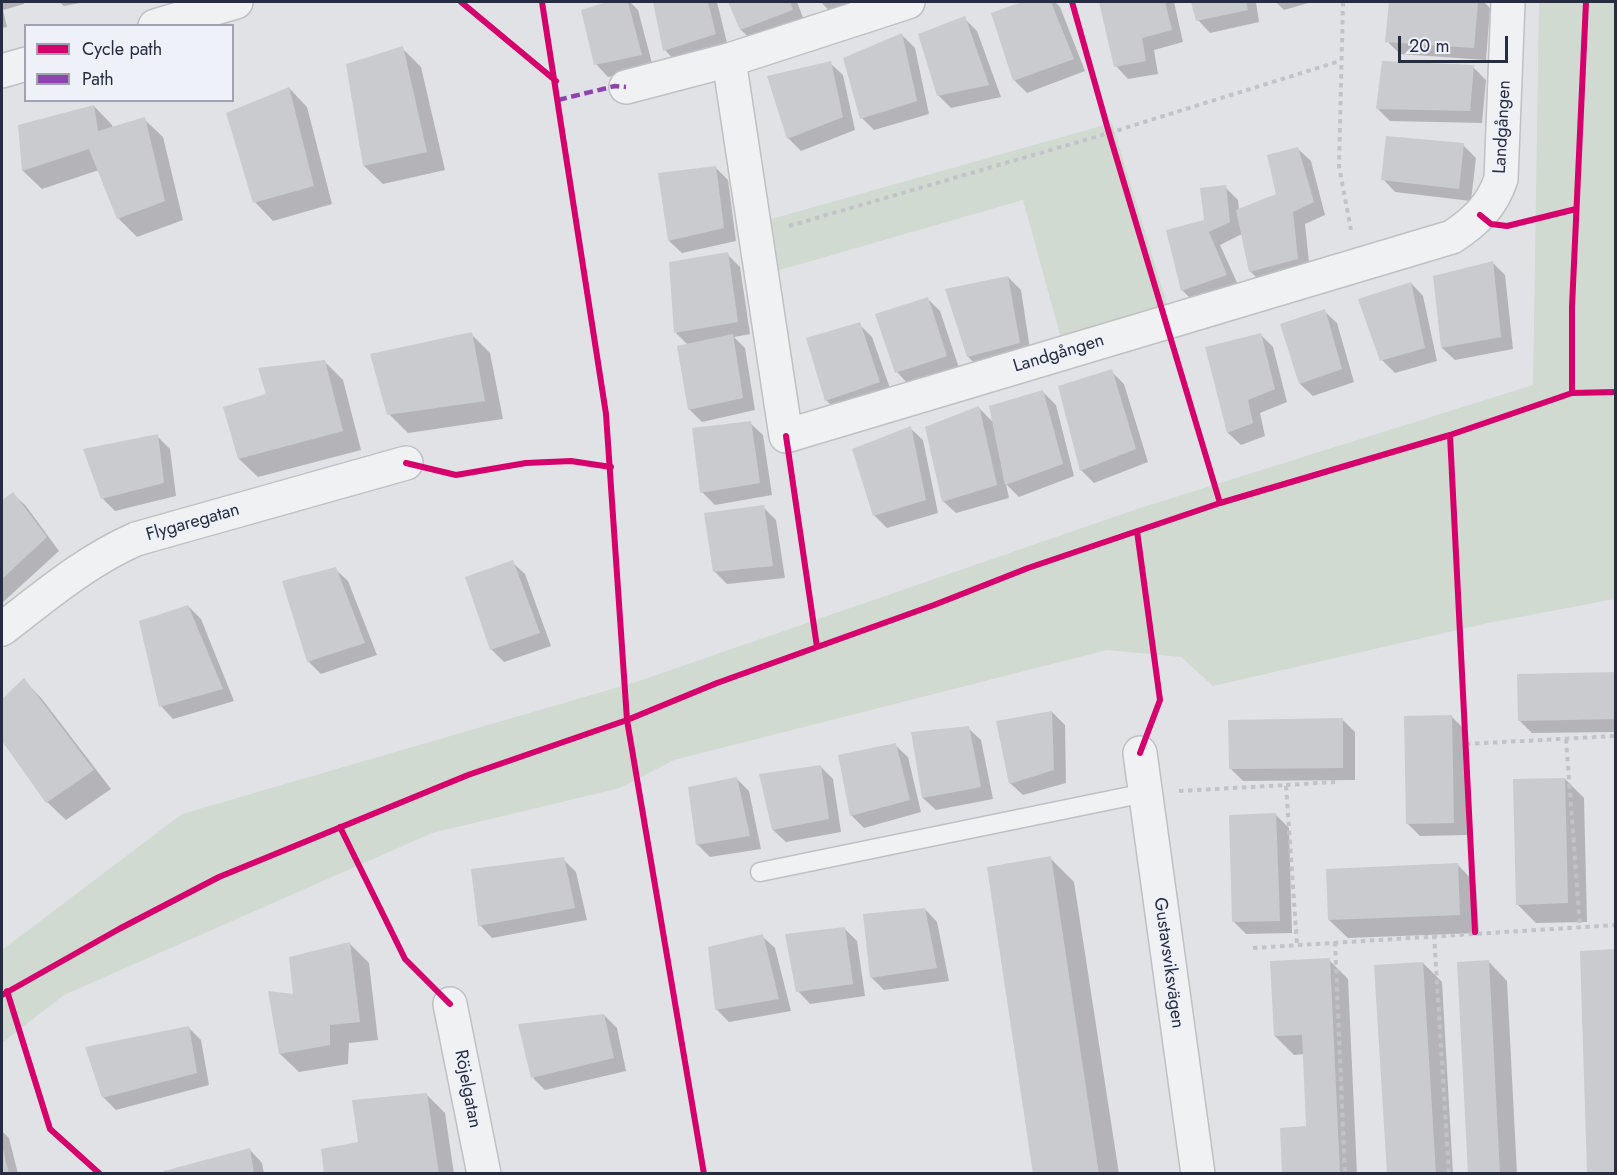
<!DOCTYPE html>
<meta charset="utf-8">
<style>
body{margin:0}
#map{position:relative;width:1617px;height:1175px;overflow:hidden;background:#e1e2e6;font-family:Jost,sans-serif}
canvas{display:block}
.frame{position:absolute;inset:0;border:3px solid #262d42;pointer-events:none}
.legend{position:absolute;left:24px;top:24px;width:210px;height:78px;box-sizing:border-box;background:#eef1f7;border:2px solid #9ea3af;margin:0;padding:8px 10px;list-style:none;font-size:18px;color:#262d42}
.legend li{display:flex;align-items:center;gap:12px;height:30px}
.legend b{width:30px;border:2px solid #9ea3af}
.scale{position:absolute;left:1398px;top:36px;width:110px;height:27px;box-sizing:border-box;border:3px solid #262d42;border-top:0;padding-left:8px;font-size:18px;line-height:21px;white-space:nowrap;color:#262d42;-webkit-text-stroke:4px #eef1f7;paint-order:stroke}
</style>
<div id="map">
<canvas width="1617" height="1175"></canvas>
<div class="frame"></div>
<ul class="legend">
<li><b style="height:8px;background:#d6006c"></b>Cycle path</li>
<li><b style="height:8px;background:#8e44ad"></b>Path</li>
</ul>
<div class="scale">20 m</div>
</div>
<script>
const ctx = document.querySelector('canvas').getContext('2d');
ctx.lineJoin = 'round';
function paint(path, color) { ctx.fillStyle = color; ctx.fill(path, 'evenodd'); }
function trace(path, color, width, dash) { ctx.strokeStyle = color; ctx.lineWidth = width; ctx.lineCap = dash ? 'butt' : 'round'; ctx.setLineDash(dash || []); ctx.stroke(path); }
function drawText(font, color, halo, rows, align = 'center') {
  ctx.font = font + ' Jost,sans-serif'; ctx.lineWidth = 6; ctx.setLineDash([]); ctx.textBaseline = 'middle'; ctx.strokeStyle = halo; ctx.fillStyle = color; for (const [text, x, y, turn = 0] of rows) {
    ctx.save(); ctx.translate(x, y); ctx.rotate((+turn || 0) * Math.PI / 180); ctx.textAlign = isNaN(turn) ? turn : align; if (halo) ctx.strokeText(text, 0, 0); ctx.fillText(text, 0, 0); ctx.restore();
  }
}
const green = new Path2D(`
 M1539,2H1615V599L1488,623L1213,686L1181,657L1107,650L674,760L620,788L432,833L64,995L2,1043V950L182,814L636,682L1137,509L1533,385Z
 M1112,123L1172,321L1065,353L1023,200L766,274L757,223Z`);
const shadow = new Path2D(`
 M2,2H24V4L3,10L7,27L2,28Z
 M59,2H86L64,6Z
 M612,2H630L638,10L653,67L608,77L596,64L583,11Z
 M655,2H717L728,47L677,63L665,50Z
 M730,2H797L805,23L754,42L741,30Z
 M821,2H870L834,16Z
 M1026,2H1055L1060,7L1085,71L1027,93L1015,81L993,14Z
 M1100,2H1174L1183,42L1154,50L1158,74L1128,79L1116,66Z
 M1193,2H1256L1259,22L1210,33L1198,20Z
 M1276,2H1312L1284,10Z
 M1390,2H1484L1490,8L1486,60L1400,54L1387,41Z
 M964,18L977,31L1001,97L951,108L938,95Z
 M902,35L915,48L929,114L874,130L862,118Z
 M402,48L421,67L445,170L383,184L364,166Z
 M830,63L843,75L855,130L801,151L788,138Z
 M1473,67L1486,80L1482,123L1390,121L1377,108Z
 M289,88L307,107L332,204L273,221L255,202Z
 M94,106L112,125L113,128L144,119L163,137L183,220L137,237L118,218L99,170L42,189L23,171L20,126Z
 M1463,145L1476,158L1471,201L1395,192L1383,179Z
 M1298,149L1311,161L1325,215L1305,224L1310,272L1263,284L1250,271L1242,234L1220,245L1239,287L1195,303L1182,290L1206,221L1225,187L1238,200L1239,210L1278,195Z
 M715,167L728,180L736,241L682,253L669,241Z
 M727,254L740,267L750,334L734,337L745,348L755,410L702,422L689,409L688,345L676,333Z
 M1492,262L1505,275L1513,349L1455,360L1442,348Z
 M1008,277L1021,290L1031,356L981,369L968,357Z
 M1411,283L1423,296L1437,361L1395,373L1382,360Z
 M928,299L940,311L959,368L909,385L897,372Z
 M1324,311L1337,323L1354,382L1313,396L1300,384Z
 M859,324L872,337L892,394L839,413L827,401L808,339Z
 M471,334L490,353L503,419L408,433L389,414Z
 M1260,334L1273,347L1287,402L1260,413L1265,436L1241,445L1228,433L1207,348Z
 M324,361L343,380L361,450L258,477L239,459L268,395Z
 M1111,371L1124,384L1148,462L1094,483L1081,470Z
 M1043,392L1056,405L1074,476L1019,497L1006,484L1009,498L956,513L943,501L979,408L994,423Z
 M750,423L763,435L772,495L715,505L702,492Z
 M910,428L923,440L938,513L887,528L874,515Z
 M157,436L170,449L176,496L115,511L103,499Z
 M13,494L26,506L59,551L2,603V502Z
 M763,507L776,520L785,578L727,584L714,571Z
 M512,562L525,574L551,646L504,662L492,650L467,578Z
 M335,569L348,581L377,655L321,674L309,662L284,582Z
 M188,606L201,619L234,701L173,719L161,706Z
 M1616,674V732L1532,733L1519,720Z
 M24,680L42,699L111,789L66,820L47,802L2,739V701Z
 M1052,712L1065,725L1066,783L1023,795L1010,783Z
 M1452,717L1464,729L1467,835L1420,836L1407,823Z
 M1342,719L1355,732V780L1243,781L1230,768Z
 M968,728L981,740L993,799L936,810L923,798Z
 M895,745L908,757L921,812L864,828L851,815Z
 M820,766L833,779L841,832L786,842L773,830Z
 M736,778L749,791L761,849L710,857L697,844Z
 M1565,779L1584,798L1587,922L1536,923L1517,904Z
 M1276,815L1289,828L1292,933L1246,934L1234,922Z
 M1050,858L1074,882L1119,1174H1034Z
 M563,859L576,872L587,920L492,938L480,925Z
 M1458,865L1476,884L1479,933L1348,938L1329,920Z
 M925,909L937,922L949,981L884,990L872,978L864,915Z
 M844,928L857,941L865,996L810,1004L798,991Z
 M762,936L775,948L791,1011L729,1022L716,1009Z
 M350,944L369,963L378,1040L349,1043L348,1064L299,1072L280,1054L295,995Z
 M1329,960L1348,979L1357,1174H1284L1308,1128L1304,1054L1294,1055L1275,1036Z
 M1489,962L1507,981L1517,1174H1470Z
 M1423,963L1442,982L1453,1174H1388Z
 M604,1015L617,1028L626,1071L545,1090L533,1078Z
 M189,1028L201,1040L209,1085L116,1110L103,1097Z
 M427,1095L445,1113L454,1174H325L360,1143Z
 M2,1131L9,1138L18,1174H2Z
 M250,1150L262,1163L264,1174H166Z`);
const building = new Path2D(`
 M607,2H628L642,55L594,65L581,10Z
 M653,2H708L716,34L663,51Z
 M728,2H790L793,10L740,30Z
 M1022,2H1051L1074,59L1013,81L991,13Z
 M1099,2H1165L1172,30L1142,38L1146,61L1114,67Z
 M1191,2H1246L1248,10L1196,21Z
 M1389,2H1478L1474,48L1385,42Z
 M965,16L989,85L937,96L918,34Z
 M902,33L917,101L860,119L843,58Z
 M403,46L427,152L363,166L346,64Z
 M831,61L843,117L787,139L767,76Z
 M1382,61L1474,65L1470,111L1376,109Z
 M289,87L314,186L253,203L226,113Z
 M94,105L98,131L145,117L165,201L117,219L89,149L22,171L18,125Z
 M1386,136L1464,143L1459,189L1381,180Z
 M1298,147L1314,202L1293,212L1298,259L1249,272L1236,210L1276,194L1267,155Z
 M716,166L724,228L668,241L658,173Z
 M1226,185L1230,222L1209,232L1227,275L1181,291L1166,230L1204,220L1200,188Z
 M728,252L738,322L674,333L669,262Z
 M1493,261L1501,337L1441,348L1433,276Z
 M1008,276L1020,343L967,357L945,289Z
 M1411,282L1425,348L1380,361L1358,299Z
 M928,297L947,356L895,373L875,314Z
 M1325,309L1342,369L1299,384L1280,324Z
 M860,322L880,382L825,401L806,338Z
 M472,332L485,401L387,415L370,354Z
 M1261,333L1275,389L1248,400L1253,423L1227,433L1205,347Z
 M733,334L743,398L688,410L677,346Z
 M325,360L343,431L238,459L223,407L266,394L258,368Z
 M1112,369L1136,449L1080,471L1058,386Z
 M1043,390L1063,464L1005,485L989,406Z
 M979,406L997,485L942,502L925,427Z
 M751,421L760,483L700,493L692,428Z
 M911,426L926,500L873,516L852,449Z
 M158,434L164,483L101,499L83,449Z
 M13,492L47,537L2,579V500Z
 M764,505L773,566L713,572L704,513Z
 M513,560L540,633L490,650L465,577Z
 M336,567L365,643L307,662L282,581Z
 M188,605L223,689L159,707L139,621Z
 M1616,672V719L1518,721L1517,674Z
 M24,678L94,770L46,803L2,741V699Z
 M1052,711L1054,770L1009,784L996,721Z
 M1452,715L1454,823L1406,824L1404,716Z
 M1343,718V768L1229,769L1228,720Z
 M969,726L981,787L922,798L911,732Z
 M896,743L910,800L850,816L838,755Z
 M821,765L829,819L772,830L759,774Z
 M737,777L750,836L696,845L688,787Z
 M1565,778L1568,903L1516,905L1513,779Z
 M1276,813L1280,921L1232,922L1229,815Z
 M1051,856L1099,1174H1033L987,867Z
 M564,857L575,908L478,926L471,869Z
 M1458,863L1460,915L1328,920L1326,869Z
 M925,908L937,968L870,978L863,914Z
 M845,927L853,984L796,992L785,934Z
 M763,934L779,999L715,1010L708,947Z
 M350,942L360,1022L330,1025V1045L279,1054L268,991L293,994L289,957Z
 M1616,949V1173L1587,1174L1580,951Z
 M1330,958L1340,1174H1282L1280,1128L1306,1126L1302,1035L1274,1036L1270,961Z
 M1489,960L1500,1174H1468L1457,962Z
 M1423,962L1436,1174H1387L1374,965Z
 M604,1014L614,1058L531,1078L518,1024Z
 M189,1026L197,1073L102,1098L85,1047Z
 M427,1093L439,1174H324L321,1149L358,1142L352,1100Z
 M2,1145L9,1174H2Z
 M250,1148L254,1174H164V1171Z`);
const path = new Path2D(`
 M1343,2L1339,166L1351,230
 M789,226L1109,133L1340,61
 M1566,739L1580,926
 M1466,744L1616,736
 M1286,785L1335,782
 M1179,791L1286,785L1297,944
 M1434,935L1449,1174
 M1335,942L1345,1174
 M1253,948L1616,925`);
const service = new Path2D(`
 M760,872L1145,793`);
const minor = new Path2D(`
 M908,2L729,60L786,436L1452,237C1475,222 1492,206 1501,179L1508,2
 M155,26L236,2
 M2,71L26,64
 M626,87L729,60
 M2,629C45,596 86,561 136,539L406,463
 M1140,753L1198,1174
 M450,1004L484,1174`);
const quiet = new Path2D(`
 M558,100L615,86L626,87`);
const cycleway = new Path2D(`
 M461,2L556,81
 M542,2L606,414L627,720L704,1174
 M1072,2L1109,133L1220,503
 M1480,215L1491,224L1507,226L1576,209
 M1572,393V307L1586,2
 M1450,435L1475,932
 M786,436L817,647
 M406,463L456,475L526,463L571,461L611,467
 M1137,531L1160,700L1140,753
 M340,827L405,959L450,1004
 M7,991L50,1129L100,1174
 M2,995L119,929L219,877L468,775L627,720L717,683L934,605L1028,568L1220,503L1450,435L1572,393L1616,392`);
const streetNames = [
 ["Landgången",1503,127,-87],
 ["Landgången",1059,354,-17],
 ["Flygaregatan",193,523,-16],
 ["Gustavsviksvägen",1168,963,82],
 ["Röjelgatan",467,1089,79]
];
paint(green, '#d0dad0');
paint(shadow, '#0003');
paint(building, '#c9cbcf');
trace(service, '#bfc0c4', 21);
trace(minor, '#bfc0c4', 36);
trace(path, '#c2c3c8', 4, [4.5, 4.5]);
trace(service, '#f0f1f3', 18);
trace(minor, '#f0f1f3', 33);
trace(quiet, '#8e44ad', 4.5, [9, 4.5]);
trace(cycleway, '#d6006c', 6);
drawText('18px', '#262d42', '#eef1f7', streetNames);
</script>
